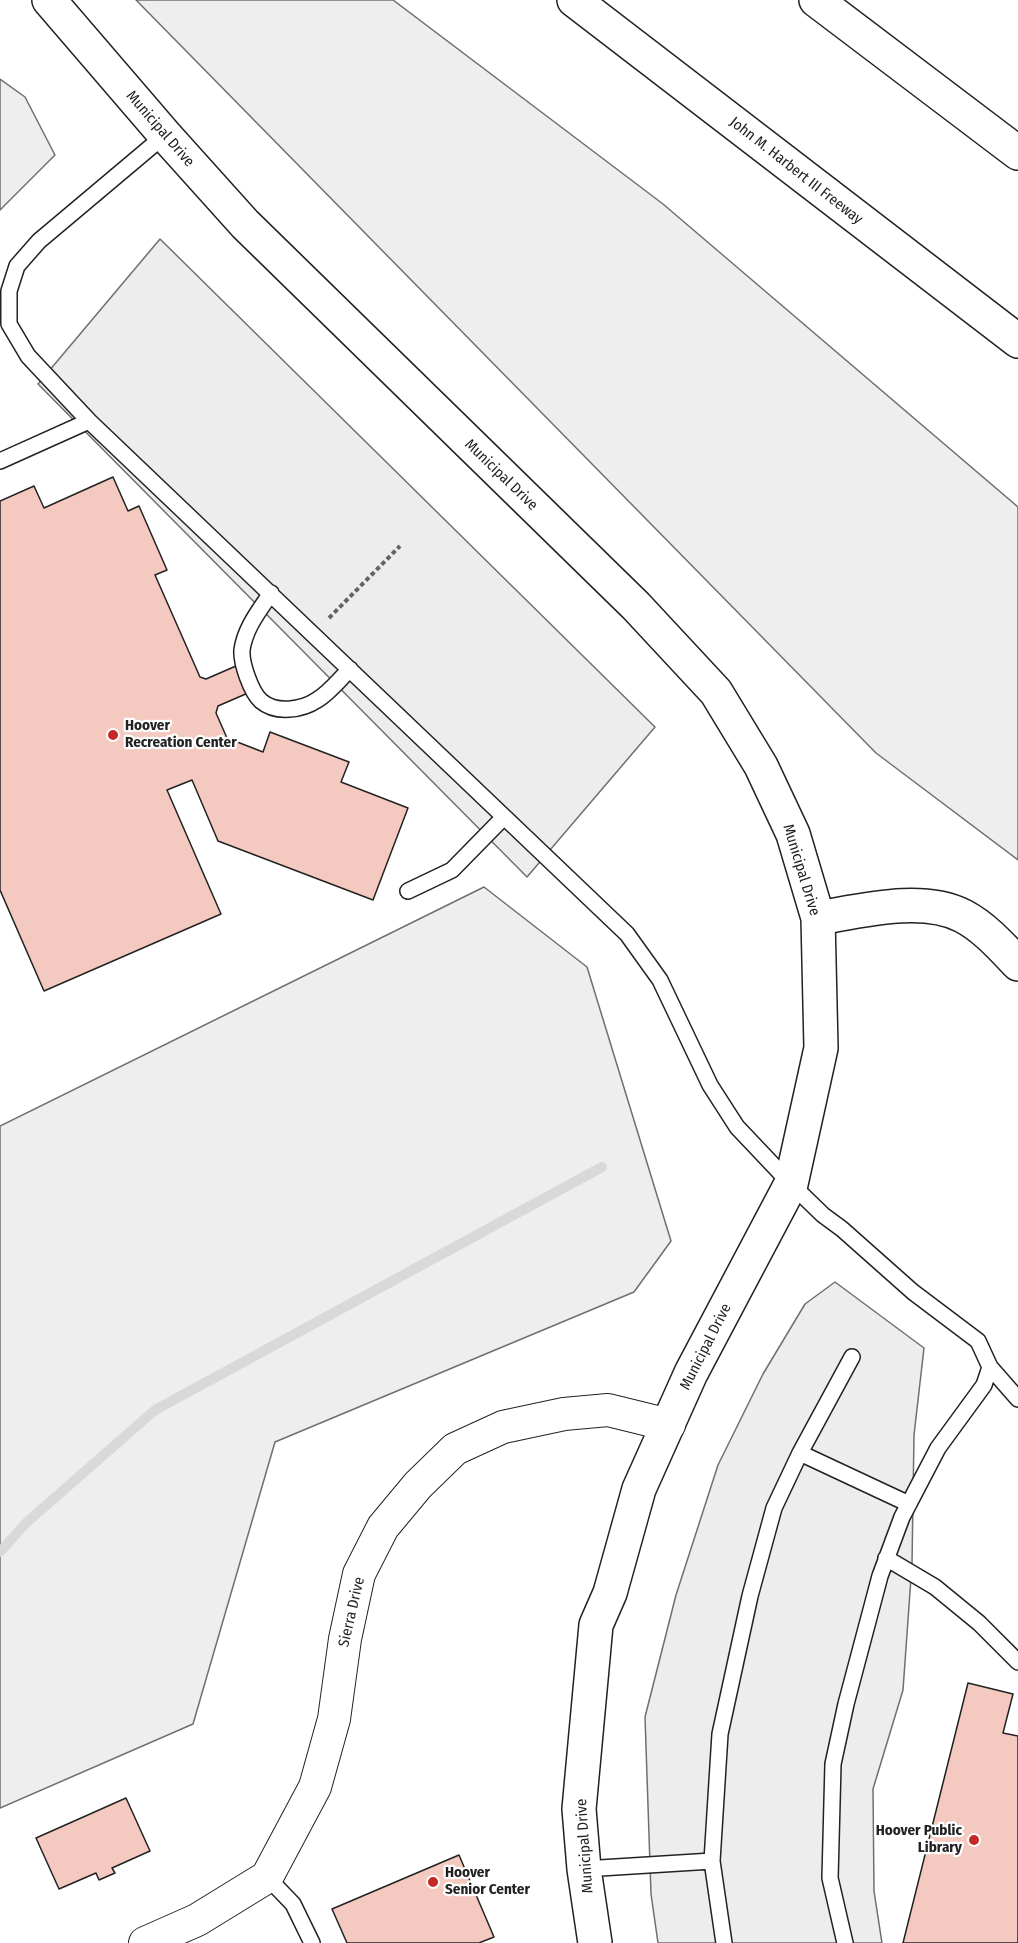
<!DOCTYPE html>
<style>
body{margin:0}
canvas{display:block;background:#fff}
</style>
<canvas width="1018" height="1943"></canvas>
<script>
const ctx = document.querySelector('canvas').getContext('2d');
ctx.lineJoin = 'round';
function paint(path, color) { ctx.fillStyle = color; ctx.fill(path, 'evenodd'); }
function trace(path, color, width, dash) { ctx.strokeStyle = color; ctx.lineWidth = width; ctx.lineCap = dash ? 'butt' : 'round'; ctx.setLineDash(dash || []); ctx.stroke(path); }
function drawText(font, color, halo, rows, align = 'center') {
  ctx.font = font + ' "Fira Sans Condensed",sans-serif'; ctx.lineWidth = 4.5; ctx.setLineDash([]); ctx.textBaseline = 'middle'; ctx.strokeStyle = halo; ctx.fillStyle = color; for (const [text, x, y, turn = 0] of rows) {
    ctx.save(); ctx.translate(x, y); ctx.rotate((+turn || 0) * Math.PI / 180); ctx.textAlign = isNaN(turn) ? turn : align; if (halo) ctx.strokeText(text, 0, 0); ctx.fillText(text, 0, 0); ctx.restore();
  }
}
const green = new Path2D(`
 M136,0H393L663,204L1018,507V860L876,753Z
 M0,79L25,97L55,155L0,210Z
 M484,887L587,967L671,1241L634,1292L275,1442L193,1724L0,1808V1126Z`);
const parking = new Path2D(`
 M160,239L655,727L527,877L38,384Z
 M835,1282L924,1348L914,1435L912,1564L903,1690L873,1789L874,1891L882,1943H658L651,1894L645,1717L676,1595L718,1465L763,1374L805,1304Z`);
const stream = new Path2D(`
 M0,1552L26,1523L155,1410L602,1167`);
const building = new Path2D(`
 M113,477L128,511L139,506L167,570L155,575L200,677L206,679L236,666L248,693L218,706L216,713L227,738L263,752L270,732L349,762L341,782L408,808L373,900L218,841L192,780L167,790L221,914L44,991L0,890V501L34,486L44,508Z
 M968,1683L1013,1694L1003,1733L1018,1736V1943H903Z
 M126,1798L150,1851L112,1868L115,1873L99,1880L96,1873L59,1889L36,1838Z
 M459,1855L494,1937L479,1943H347L332,1909Z`);
const path = new Path2D(`
 M329,618L400,546`);
const lane = new Path2D(`
 M165,135L39,241L17,266L9,291V324L28,356L89,421L627,934L660,980L710,1085L737,1127L791,1184L823,1215L842,1229L913,1292L978,1341L990,1367L984,1385L938,1448L902,1517L880,1576L846,1704L833,1764L830,1878L845,1943
 M0,461L89,421
 M271,593C259,611 245,628 242,650C241,663 251,692 261,701C276,714 302,710 317,700C329,693 340,679 350,669
 M408,891L452,870L503,818
 M990,1367L1018,1399
 M800,1453L909,1504
 M886,1558L935,1587L979,1623L1018,1662
 M584,1869L712,1861
 M267,1877L293,1904L312,1943
 M724,1943L712,1861L720,1734L750,1596L774,1508L800,1453L852,1357`);
const street = new Path2D(`
 M145,1943L197,1920L267,1877L315,1787L334,1719L345,1639L359,1574L383,1527L418,1485L455,1449L503,1427L564,1414L608,1410L669,1425`);
const secondary = new Path2D(`
 M49,0L165,135L245,224L636,606L716,692L761,766L793,834L818,918L821,1048L791,1184L691,1373L639,1489L610,1593L596,1625L579,1809L584,1869L595,1943
 M818,918C861,911 922,895 963,916C984,927 1001,946 1018,964`);
const highway = new Path2D(`
 M574,0L1018,341
 M816,0L1018,153`);
const markers = [
 [113,735,6,"#c62828"],
 [974,1840,6,"#c62828"],
 [433,1882,6,"#c62828"]
];
const streetNames = [
 ["Municipal Drive",160,129,49],
 ["John M. Harbert III Freeway",796,171,38],
 ["Municipal Drive",501,475,44],
 ["Municipal Drive",801,870,73],
 ["Municipal Drive",706,1347,-63],
 ["Sierra Drive",352,1612,-77],
 ["Municipal Drive",585,1846,-94]
];
const poiNames = [
 ["Hoover",125,726],
 ["Recreation Center",125,743],
 ["Hoover Public",962,1831,"right"],
 ["Library",962,1848,"right"],
 ["Hoover",445,1873],
 ["Senior Center",445,1890]
];
paint(green, '#eee');
trace(green, '#6f6f6f', 1.5);
paint(parking, '#ededed');
trace(parking, '#6f6f6f', 1.5);
trace(stream, '#d9d9d9', 10);
paint(building, '#f3c9c0');
trace(building, '#222', 1.5);
trace(lane, '#222', 18);
trace(street, '#222', 34);
trace(secondary, '#222', 36);
trace(highway, '#222', 36);
trace(path, '#646464', 4, [4.5, 3]);
trace(lane, '#fff', 15);
trace(street, '#fff', 32);
trace(secondary, '#fff', 33);
trace(highway, '#fff', 33);
for (const [x, y, r, color] of markers) { const dot = new Path2D(); dot.arc(x, y, r, 0, 2 * Math.PI); ctx.fillStyle = color; ctx.fill(dot); trace(dot, '#fff', 2); }
drawText('15px', '#222', '#fff', streetNames);
drawText('bold 15px', '#222', '#fff', poiNames, 'left');
</script>
